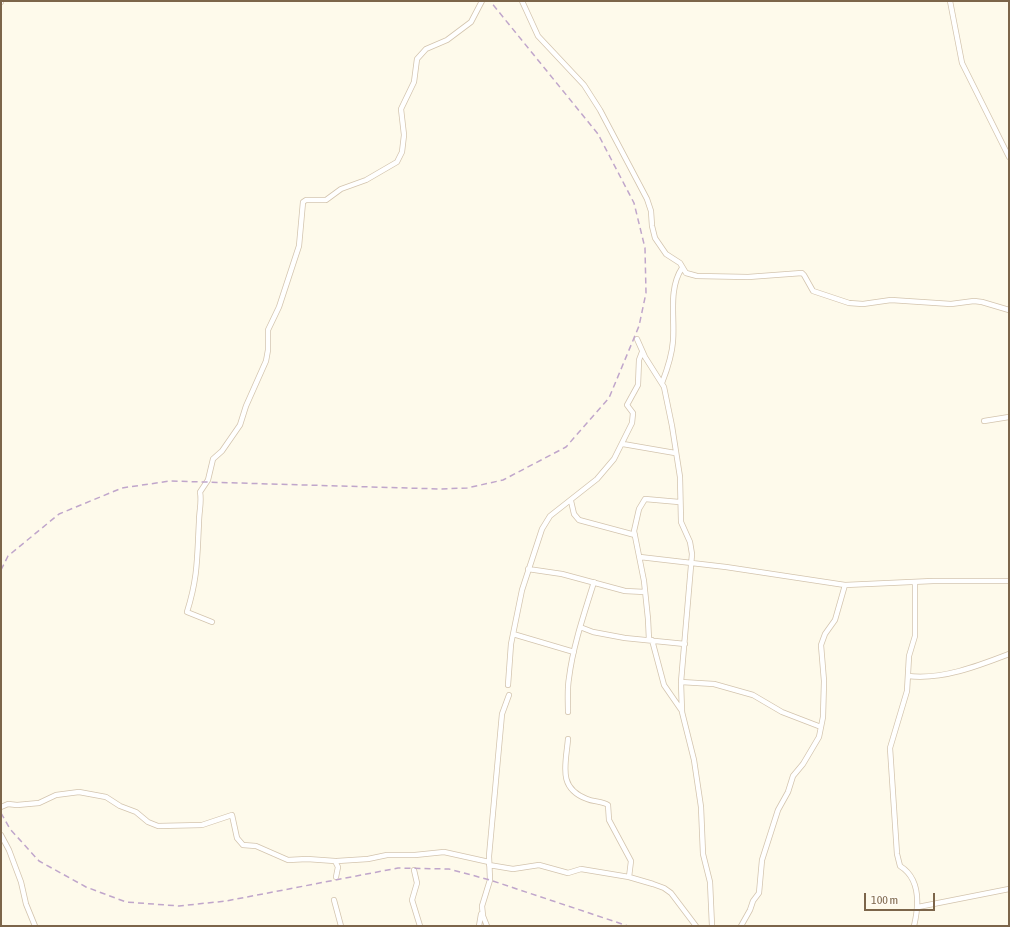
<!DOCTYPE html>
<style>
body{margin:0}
#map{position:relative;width:1010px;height:927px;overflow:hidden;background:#fefaeb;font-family:"Asap Condensed",sans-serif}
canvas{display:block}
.frame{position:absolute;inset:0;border:2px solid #7c654a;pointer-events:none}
.scale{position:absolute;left:864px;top:893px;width:71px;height:18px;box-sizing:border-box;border:2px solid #7c654a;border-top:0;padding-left:5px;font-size:12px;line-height:14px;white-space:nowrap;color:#7c654a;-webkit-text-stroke:3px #fffcf3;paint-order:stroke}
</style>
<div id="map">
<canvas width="1010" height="927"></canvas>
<div class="frame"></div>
<div class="scale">100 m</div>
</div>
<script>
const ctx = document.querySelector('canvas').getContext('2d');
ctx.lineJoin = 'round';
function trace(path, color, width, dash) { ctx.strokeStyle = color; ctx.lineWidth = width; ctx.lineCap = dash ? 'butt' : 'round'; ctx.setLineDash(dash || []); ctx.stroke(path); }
const minor = new Path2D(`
 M522,1L538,36L584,85L600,110L647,199L651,211L652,226L655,238L666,254L680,263L686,273L697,276L748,277L802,273L804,275L813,291L849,303L863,304L891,300L951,304L974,301L982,302L1009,310
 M950,1L962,63L1009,157
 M1,2V1
 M637,339L645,357L664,387L672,426L680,477L681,522L690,542L692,554L681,682L682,712L694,760L701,807L703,854L710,882L712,926
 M662,383C667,370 672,356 673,341C675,318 668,289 682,268
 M984,421L1009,417
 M623,444L675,453
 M571,501L574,514L579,520L635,535
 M640,557L726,567L845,585L933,581H1009
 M528,569L562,574L625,591L645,592
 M212,622L187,612C198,577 197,558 199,522C199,511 202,502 200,492L208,480L213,459L222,451L240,425L246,406L266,361L268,350V330L279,307L299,246L303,202L306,200H326L341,189L366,180L397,162L402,152L404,135L401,109L414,82L417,59L426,49L447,40L471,22L482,1
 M580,627L593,632L625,638L685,644
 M513,634L574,652
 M649,640L648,619L644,581L634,531L639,509L645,499L679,502
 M652,640L664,685L682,711
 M908,676C942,680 978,666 1009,654
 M681,682L714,684L753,695L782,712L821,727
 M508,685L511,644L522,590L542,529L550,516L597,479L614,459L632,423L633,413L627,405L638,385L639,360L642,352
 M568,712C568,701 567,689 569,678C573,646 584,614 594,582
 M568,739C566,764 557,788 587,799C594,802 602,801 608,805L609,820L631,861L629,877
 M1,807L8,804L17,805L39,803L56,795L79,792L106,797L120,806L136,812L148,822L158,826L202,825L232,815L237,838L243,845L256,846L288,860L307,859L335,861L338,867L336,877
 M1,835L9,850L21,882L26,904L35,926
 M337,861L368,859L387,855H415L444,852L489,862
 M489,865L513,869L539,865L568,873L581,869L629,877L653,884L664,888L671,893L696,926
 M414,870L417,883L412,900L420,926
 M334,900L341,926
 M918,907L1009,889
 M479,926L481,914
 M487,926L483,916L482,906L490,880L489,856L502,714L509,695
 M741,926L750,910L753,901L759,893L762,860L778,810L788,792L793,776L803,764L819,737L823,717L824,681L821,645L825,634L835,620L845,585
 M914,926C919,905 921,879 900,866L897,854L890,748L907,691L909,656L915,636V582`);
const rail = new Path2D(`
 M1,570L8,556L59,514L122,488L170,481L441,489L467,488L503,480L566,447L609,398L639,326L646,293L645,248L634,203L598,134L490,1
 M1,813L10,829L39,861L86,887L126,902L179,906L226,901L398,868L449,869L490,880L628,926`);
trace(minor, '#d3c4ae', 6);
trace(minor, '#fff', 4.5);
trace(rail, '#c0a6cb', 1.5, [6, 4]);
</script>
